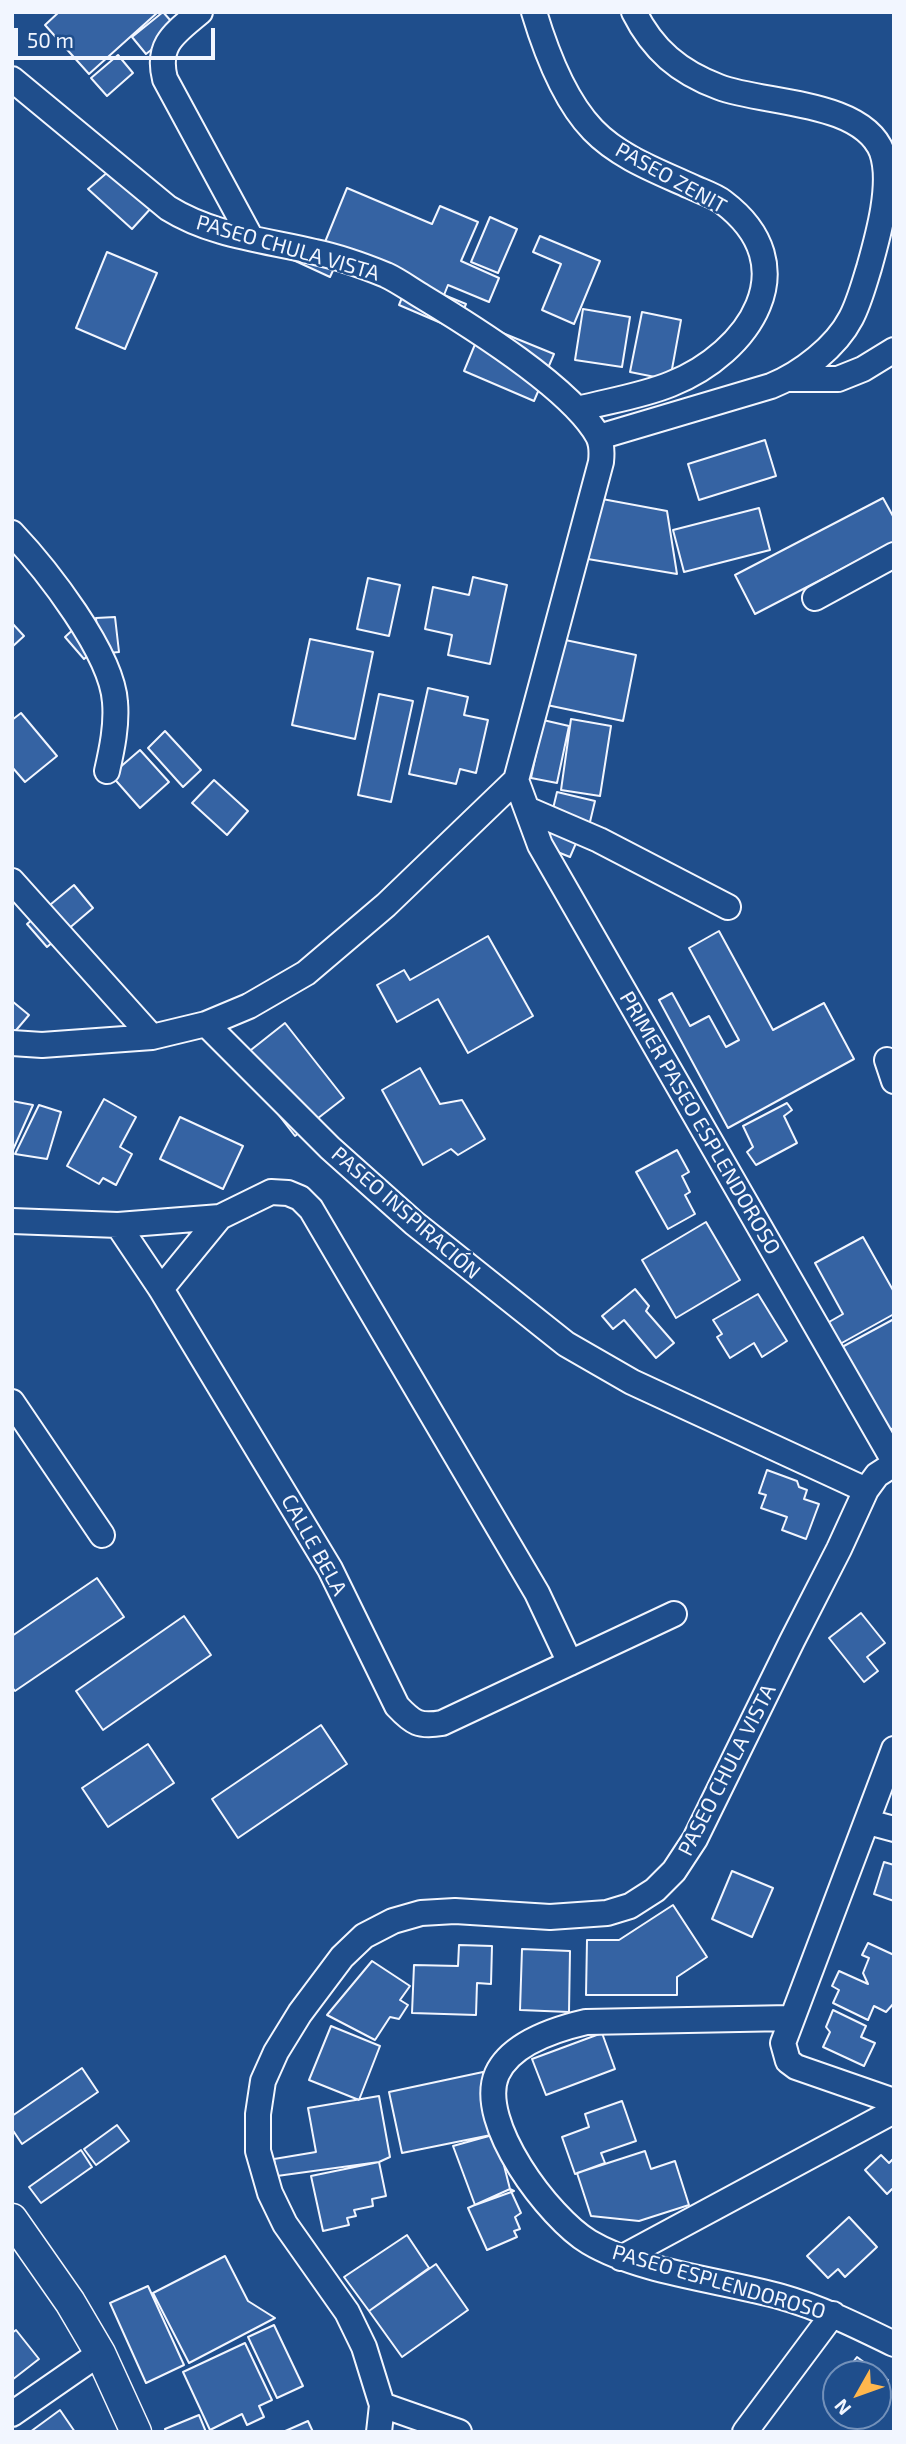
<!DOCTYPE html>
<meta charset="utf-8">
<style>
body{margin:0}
#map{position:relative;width:906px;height:2444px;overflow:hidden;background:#1f4e8c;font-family:"Exo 2",sans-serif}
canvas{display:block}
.frame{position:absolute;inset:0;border:14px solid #f2f6ff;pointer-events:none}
.north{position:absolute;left:822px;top:2360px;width:70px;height:70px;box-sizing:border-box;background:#1f4e8c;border:2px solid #7391ba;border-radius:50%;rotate:230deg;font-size:19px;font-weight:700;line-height:28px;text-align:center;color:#f2f6ff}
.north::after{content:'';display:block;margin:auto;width:24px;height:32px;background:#ffb74d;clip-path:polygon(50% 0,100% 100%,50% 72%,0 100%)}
.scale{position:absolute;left:14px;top:28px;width:201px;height:32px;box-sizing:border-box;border:4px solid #f2f6ff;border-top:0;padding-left:9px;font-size:21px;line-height:24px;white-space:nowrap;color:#f2f6ff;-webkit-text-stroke:5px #1f4e8c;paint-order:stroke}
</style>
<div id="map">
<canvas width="906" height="2444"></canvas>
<div class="frame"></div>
<div class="north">N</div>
<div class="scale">50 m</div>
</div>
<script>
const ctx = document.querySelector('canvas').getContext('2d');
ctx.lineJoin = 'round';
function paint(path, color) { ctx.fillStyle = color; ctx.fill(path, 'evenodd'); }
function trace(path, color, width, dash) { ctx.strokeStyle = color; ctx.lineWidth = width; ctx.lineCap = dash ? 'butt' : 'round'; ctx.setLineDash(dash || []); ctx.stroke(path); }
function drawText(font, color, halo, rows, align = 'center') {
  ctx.font = font + ' "Exo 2",sans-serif'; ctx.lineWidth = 5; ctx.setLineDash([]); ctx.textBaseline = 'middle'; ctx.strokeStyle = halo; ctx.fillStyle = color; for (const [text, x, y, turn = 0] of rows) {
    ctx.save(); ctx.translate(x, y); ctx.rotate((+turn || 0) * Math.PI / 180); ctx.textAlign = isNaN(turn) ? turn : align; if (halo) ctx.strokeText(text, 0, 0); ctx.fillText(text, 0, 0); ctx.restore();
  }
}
const building = new Path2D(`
 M59,12H158L89,74L45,25Z
 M163,12L178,29L146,54L132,37Z
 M118,55L133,73L107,96L91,78Z
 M123,159L152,207L132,229L88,189Z
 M347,188L432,224L440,206L478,222L461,261L499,278L489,302L448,285L444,295L466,304L455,329L399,305L410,278L325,242Z
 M490,217L517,229L498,273L471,262Z
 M540,236L600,261L574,324L542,310L561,264L533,252Z
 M107,252L157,273L125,349L76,328Z
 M340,255L330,277L291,259Z
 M583,309L630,317L622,367L575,360Z
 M642,312L681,320L670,380L630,372Z
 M483,325L554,354L534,401L464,371Z
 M765,440L776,476L699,500L688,464Z
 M586,496L667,511L677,574L576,557Z
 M883,498L894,518V542L755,614L735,575Z
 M759,508L770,550L684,572L673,530Z
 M473,577L507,585L490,664L448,655L452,635L425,629L433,587L469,595Z
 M368,578L400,585L389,636L357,629Z
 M115,617L119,652L99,654L96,618Z
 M12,623L24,636L12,647Z
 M78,625L98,647L84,659L65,637Z
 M556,638L636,655L623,721L542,704Z
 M310,639L373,652L355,739L292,725Z
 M428,688L468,697L464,715L488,720L476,773L460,769L456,784L409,774Z
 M379,694L413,701L391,802L358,795Z
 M21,713L57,756L25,782L12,767V720Z
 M571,719L611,726L600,796L561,790Z
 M543,720L569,726L557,783L531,778Z
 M165,731L201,770L183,787L148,748Z
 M140,750L169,782L140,808L111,775Z
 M214,780L248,811L227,835L192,803Z
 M557,792L595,801L589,826L551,817Z
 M549,822L580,834L570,857L540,845Z
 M74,885L93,908L47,947L27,924Z
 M719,931L773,1030L824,1003L854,1059L728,1128L659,1000L672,993L690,1026L709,1016L726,1047L739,1040L689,948Z
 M488,936L533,1016L468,1053L438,999L397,1022L377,985L404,970L410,980Z
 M12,1001L29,1015L12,1035Z
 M285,1023L344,1098L295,1136L237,1061Z
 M420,1068L440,1104L462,1100L485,1139L458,1155L451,1149L423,1165L382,1090Z
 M104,1099L136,1117L120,1147L132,1154L116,1185L103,1178L99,1184L67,1166Z
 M12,1101L33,1105L12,1152Z
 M787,1103L792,1110L784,1116L797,1143L756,1165L747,1152L753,1147L743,1126Z
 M39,1105L61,1112L47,1159L15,1154Z
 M180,1117L243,1146L223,1189L160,1159Z
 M677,1150L689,1172L682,1176L690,1192L685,1195L695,1214L668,1229L636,1172Z
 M706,1222L740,1280L676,1318L642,1260Z
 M863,1237L894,1292V1314L840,1344L829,1322L843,1314L815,1263Z
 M635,1289L649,1306L646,1311L674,1343L656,1358L624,1320L613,1329L602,1316Z
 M758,1294L787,1341L762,1357L754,1343L730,1358L717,1337L722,1334L713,1320Z
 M894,1319V1428L881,1433L842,1347Z
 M767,1470L797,1481L799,1487L807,1490L804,1499L819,1504L806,1539L782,1530L787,1517L761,1508L766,1495L759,1493Z
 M97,1578L124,1617L15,1691L12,1687V1636Z
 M861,1613L885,1643L867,1657L878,1671L864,1682L829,1638Z
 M184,1616L211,1655L103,1730L76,1691Z
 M321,1725L347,1764L238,1838L212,1799Z
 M148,1744L174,1783L108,1827L82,1788Z
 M884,1862L894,1865V1901L874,1894Z
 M732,1871L773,1888L752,1937L712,1919Z
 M673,1905L707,1957L677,1977V1995H586L587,1940H619Z
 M868,1943L894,1955V2003L886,2012L874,2006L868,2020L833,2003L839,1990L832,1986L839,1971L868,1984L863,1973L869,1958L862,1955Z
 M459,1945L492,1946L491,1984L477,1983L476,2015L412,2013L414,1965L458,1966Z
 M522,1949L570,1951L569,2012L520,2010Z
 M372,1961L410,1986L400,2000L408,2005L399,2019L390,2017L375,2040L327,2015Z
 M833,2010L866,2026L861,2037L875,2043L864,2066L823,2047L830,2032L826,2027Z
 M331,2026L380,2046L359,2100L309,2080Z
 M602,2033L615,2069L546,2095L532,2059Z
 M82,2068L98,2092L22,2144L12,2129V2116Z
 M483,2072L496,2134L402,2153L389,2092Z
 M379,2096L390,2157L379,2162L277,2176L274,2159L316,2152L308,2108Z
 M622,2101L636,2141L601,2153L605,2163L575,2174L562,2137L589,2127L585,2114Z
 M117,2125L129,2141L96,2165L84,2149Z
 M496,2134L510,2189L514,2191L475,2205L453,2146Z
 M81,2150L92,2167L41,2203L29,2187Z
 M645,2151L651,2169L675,2161L689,2205L639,2221L591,2216L577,2173Z
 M881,2155L889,2163L894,2158V2190L892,2189L887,2194L865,2170Z
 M379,2162L386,2196L372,2199L373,2206L354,2210L356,2216L347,2218L349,2225L323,2231L311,2176Z
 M510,2189L521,2213L515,2217L520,2229L514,2231L517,2237L487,2250L468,2208Z
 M849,2217L877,2247L845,2277L838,2269L828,2278L807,2256Z
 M407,2235L429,2268L369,2311L344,2277Z
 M225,2256L248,2301L275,2318L189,2363L153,2293Z
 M436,2264L468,2310L402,2357L369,2311Z
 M148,2286L184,2365L146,2383L110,2303Z
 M274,2325L303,2386L277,2398L248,2337Z
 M16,2330L39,2359L12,2380V2333Z
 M245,2343L272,2400L259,2406L264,2417L247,2425L242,2414L210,2430L183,2372Z
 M857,2357L888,2380L878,2393V2374H844Z
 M60,2410L75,2432H30Z
 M199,2415L206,2432H166L165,2429Z
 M308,2421L313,2432H283Z`);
const minor = new Path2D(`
 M200,12C175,33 156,44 165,79L251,238
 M534,12C546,52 564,100 593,130C619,157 657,171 690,186C700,191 714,195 723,202C808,266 749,353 671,384C642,396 608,401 578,409
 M12,79L168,208C213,236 265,240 315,252C339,257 364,266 386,275C399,281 411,290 423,297C471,326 571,388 598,436C602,444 602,453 601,462L516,780L386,905L306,973L249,1006L206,1024
 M790,379H838L863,369L894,350
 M599,437L771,386C801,374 836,347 851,318C859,303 864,284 869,268C878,236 893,184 882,152C862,100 763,104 719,87C679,72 653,50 634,12
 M12,533C46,569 112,653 115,702C117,725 112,749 107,771
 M815,598L894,555
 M516,780L540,845L894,1461
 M527,809L599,840L728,907
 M12,881L152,1037L206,1024L330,1148L414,1223L566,1344L632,1382L866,1490
 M12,1043L42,1045L152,1037
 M887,1060L894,1081
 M12,1221L118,1225L220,1217L271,1192L288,1193L300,1198L311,1209L537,1593L570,1663
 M118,1225L161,1289L330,1569L397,1706C413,1723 419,1727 442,1723L674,1614
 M161,1289L220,1217
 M12,1402L102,1535
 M894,1749L783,2043L788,2061L796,2067L894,2101
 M868,1822L894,1829
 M790,2018L586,2022C556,2029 511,2043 497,2074C476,2122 549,2218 589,2242C641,2273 722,2280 782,2297C821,2308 857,2326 894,2344
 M621,2258L894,2111
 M382,2405L459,2432
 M12,2414L100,2353
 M379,2432L382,2405L364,2347L347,2312L285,2224L270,2193L258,2151V2114L263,2081L276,2052L300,2013L342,1957L364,1936L393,1921L421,1913L455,1911L550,1917L607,1913L630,1906L655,1890L674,1871L695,1839L792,1641L839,1549L866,1490L877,1475L894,1464
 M745,2432L833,2314`);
const tertiary = new Path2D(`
 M12,2219L70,2302L100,2353L136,2432`);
const streetNames = [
 ["PASEO ZENIT",671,178,29],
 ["PASEO CHULA VISTA",288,248,16],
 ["PRIMER PASEO ESPLENDOROSO",700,1123,60],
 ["PASEO INSPIRACIÓN",406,1213,41],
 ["CALLE BELA",314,1545,61],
 ["PASEO CHULA VISTA",727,1770,-63],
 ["PASEO ESPLENDOROSO",719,2282,16]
];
paint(building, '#3563a3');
trace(building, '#f2f6ff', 2);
trace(minor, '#f2f6ff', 28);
trace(tertiary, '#f2f6ff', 33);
trace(minor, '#1f4e8c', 24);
trace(tertiary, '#1f4e8c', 30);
drawText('21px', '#f2f6ff', '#1f4e8c', streetNames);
</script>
